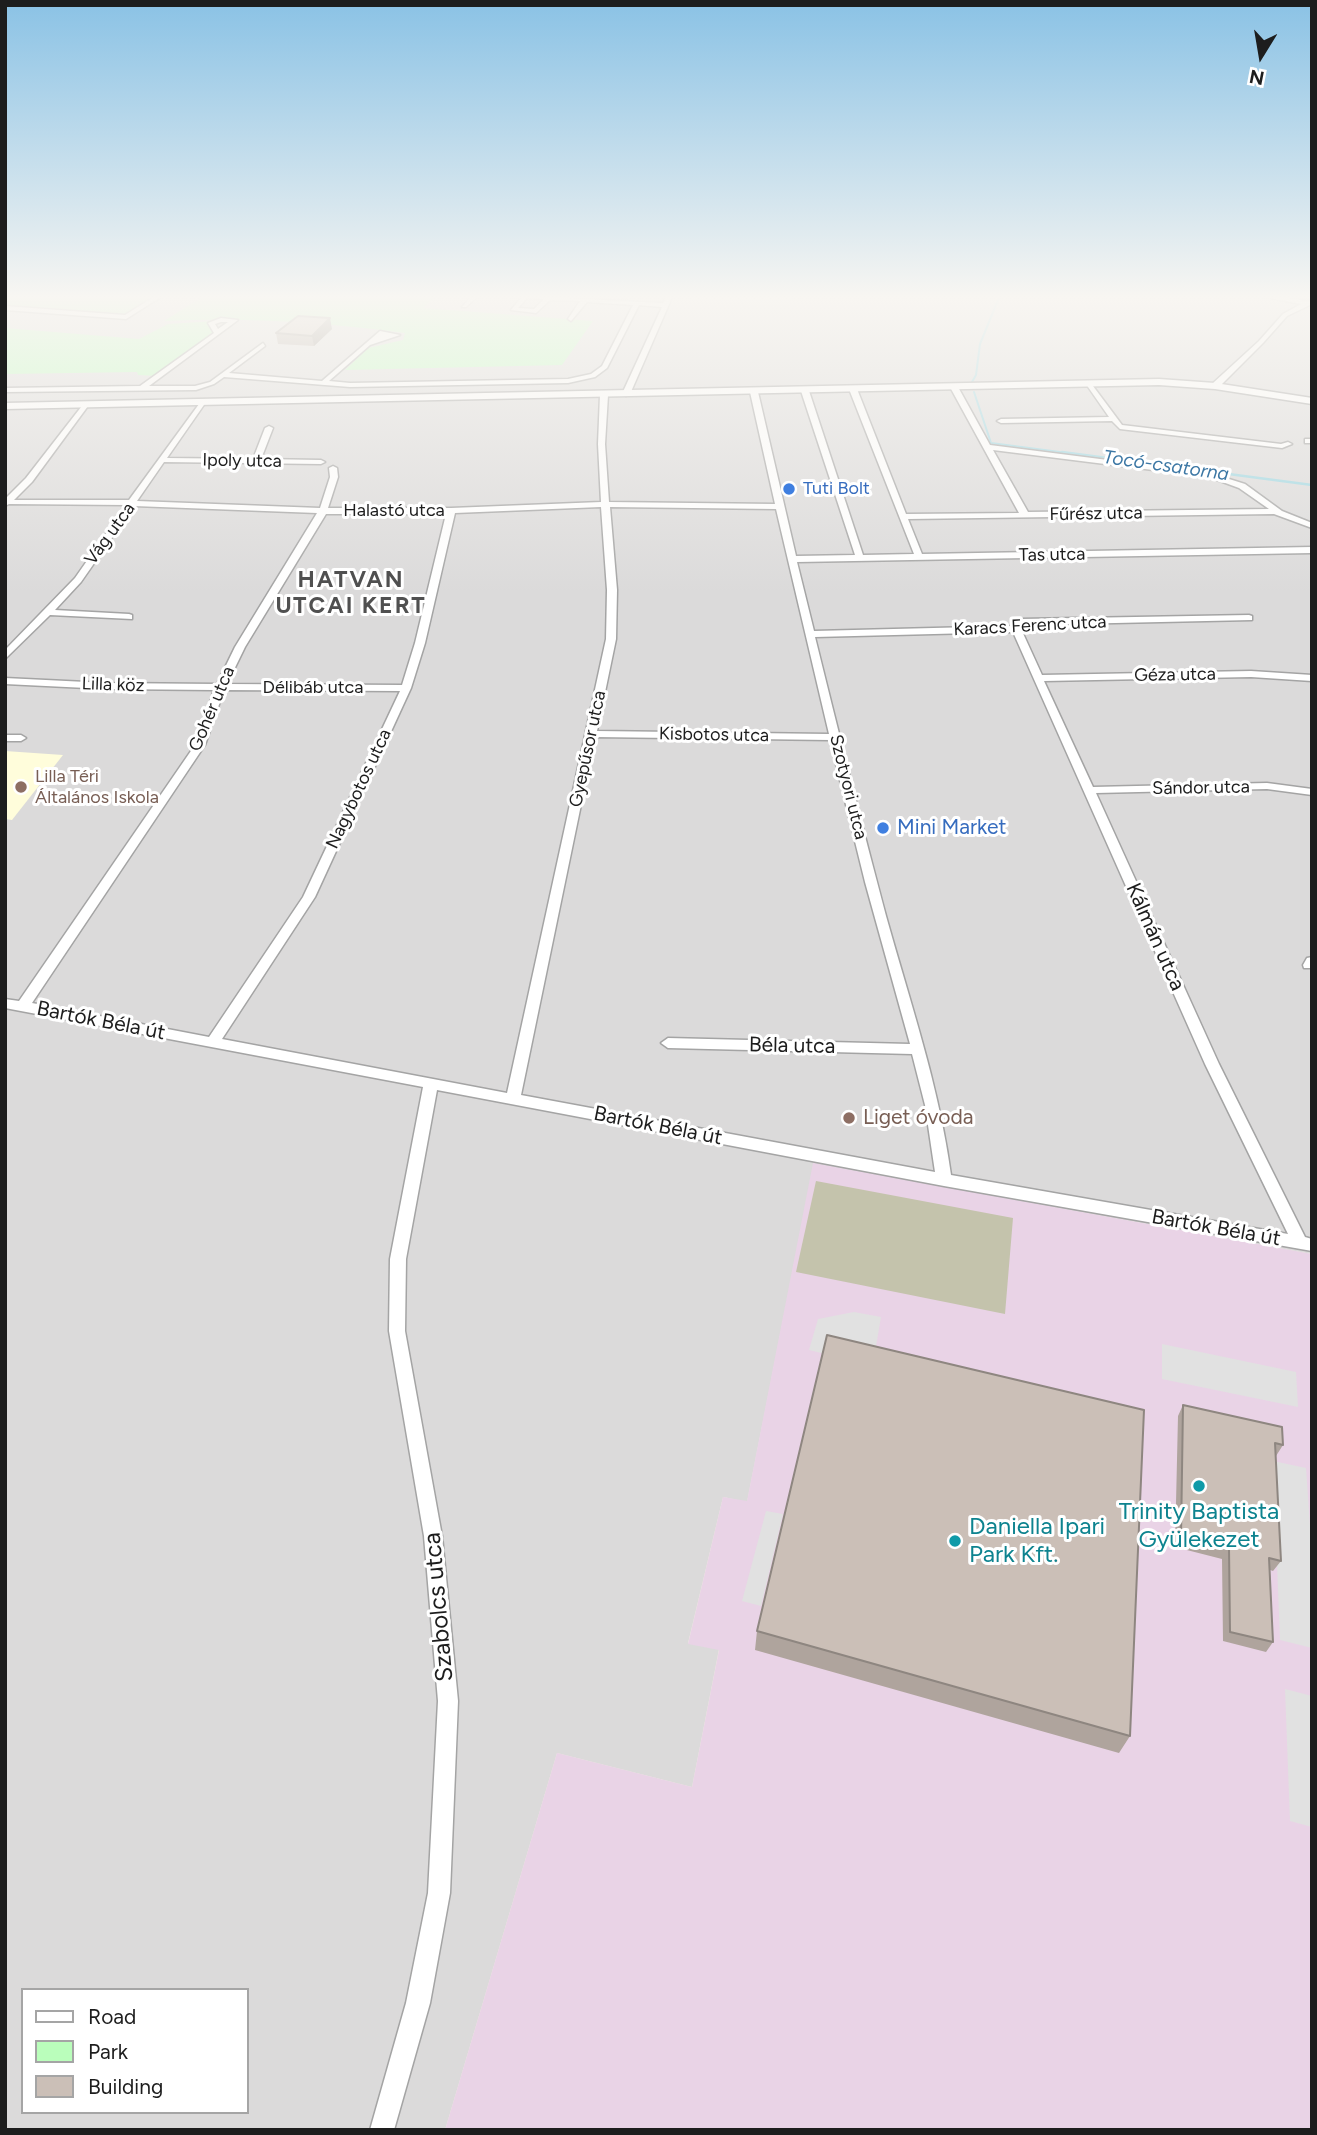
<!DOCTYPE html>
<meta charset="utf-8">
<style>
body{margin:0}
#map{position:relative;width:1317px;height:2135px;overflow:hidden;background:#efeae2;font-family:Figtree,sans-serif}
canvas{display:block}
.frame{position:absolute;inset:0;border:7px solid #1d1d1d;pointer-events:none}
.legend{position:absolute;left:21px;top:1988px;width:228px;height:126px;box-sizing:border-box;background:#fff;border:2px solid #a5a5a5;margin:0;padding:9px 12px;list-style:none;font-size:21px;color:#1d1d1d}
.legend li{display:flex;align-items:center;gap:14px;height:35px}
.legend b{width:35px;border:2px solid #a5a5a5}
.north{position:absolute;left:1226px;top:21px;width:70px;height:70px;-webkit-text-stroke:5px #fff;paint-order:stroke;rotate:191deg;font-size:19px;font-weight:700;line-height:28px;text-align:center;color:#1d1d1d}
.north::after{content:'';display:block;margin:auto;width:24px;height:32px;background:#1d1d1d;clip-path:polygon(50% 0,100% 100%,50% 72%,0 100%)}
</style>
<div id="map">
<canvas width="1317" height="2135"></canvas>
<div class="frame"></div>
<ul class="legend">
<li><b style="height:9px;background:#fff"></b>Road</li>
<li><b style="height:19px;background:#bafebb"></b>Park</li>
<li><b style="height:19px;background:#cbbfb7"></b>Building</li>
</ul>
<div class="north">N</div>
</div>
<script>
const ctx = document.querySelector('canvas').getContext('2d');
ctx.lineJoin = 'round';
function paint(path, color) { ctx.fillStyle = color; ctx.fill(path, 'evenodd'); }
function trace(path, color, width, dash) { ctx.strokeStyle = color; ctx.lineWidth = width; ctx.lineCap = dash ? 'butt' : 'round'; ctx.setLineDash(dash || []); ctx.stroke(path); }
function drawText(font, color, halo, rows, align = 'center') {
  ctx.font = font + ' Figtree,sans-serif'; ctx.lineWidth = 6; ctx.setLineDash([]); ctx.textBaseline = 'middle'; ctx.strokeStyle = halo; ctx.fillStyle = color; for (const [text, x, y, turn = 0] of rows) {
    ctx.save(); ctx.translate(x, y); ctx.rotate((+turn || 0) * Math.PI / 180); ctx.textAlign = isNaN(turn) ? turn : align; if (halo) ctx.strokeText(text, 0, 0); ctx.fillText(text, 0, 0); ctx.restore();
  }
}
const residential = new Path2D(`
 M5,295H1312V1254L814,1164L747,1502L723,1497L688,1643L719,1649L692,1787L557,1753L445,2130H5ZM23,1990H247V2112H23Z`);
const industrial = new Path2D(`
 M813,1163L1312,1254V2130H445L557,1753L692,1787L719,1650L688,1644L723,1497L747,1501Z`);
const education = new Path2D(`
 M5,751L63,755L12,820L5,819Z`);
const construction = new Path2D(`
 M816,1181L1013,1218L1005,1314L796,1272Z`);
const park = new Path2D(`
 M5,295H161L126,317L5,308Z
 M205,295H438L423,308L593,321L562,365L345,370L368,348L403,340L405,333C323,322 247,317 164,321Z
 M216,321L211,324L217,333L158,376L138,375L137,372L5,374V328L139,339L168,324Z`);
const parking = new Path2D(`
 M692,295H777L791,297L790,304L785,305L690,301Z
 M854,1312L881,1317L875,1352L908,1374L809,1350L818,1319Z
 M1162,1344L1296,1372L1298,1407L1162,1379Z
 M1273,1461L1306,1468L1312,1554V1648L1280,1640Z
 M766,1511L783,1514L761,1606L742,1601Z
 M1285,1689L1312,1696V1827L1290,1821Z`);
const streamFar1 = new Path2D(`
 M972,382L976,375L980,344L1000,295
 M974,392L991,443L1075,454`);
const stream = new Path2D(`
 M1062,452L1312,485`);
const minor = new Path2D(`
 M157,295H164L126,319L5,310V306L125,315Z
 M473,295H479L466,307H462Z
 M504,295L663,303L667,295H673L630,394L626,396L622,394L662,307L639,305L607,368L595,377L568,383L350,387L224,377L214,384L196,390L5,392V388L140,386L214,333L208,323L221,318L238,320L149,386H195L210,382L263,343L265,346L229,373L322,381L380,331L400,335L370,345L329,381L350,383L568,379L591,374L602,366L633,305L587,302L571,321L568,319L580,301L550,300L536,313L511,310L521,298ZM527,298L544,299L534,309L518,308ZM221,322H228L218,329L215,324Z
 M1255,295H1267L1307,301L1312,299V304L1287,316L1263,343L1218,388H1212V384L1259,341L1283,314L1301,304Z
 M1090,382L1122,425L1281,444L1288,442L1292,444L1282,448L1120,429L1112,421L1001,423L997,421L1001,419L1109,417L1086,384Z
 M954,385L958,387L990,445L1210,473L1245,484L1282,511L1312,523V528L1274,514L908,519L922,554L1312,547V553L797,562L814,631L1013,626L1021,619L1249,615L1252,616V620L1024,625L1021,629L1042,675L1251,671L1312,675V681L1251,677L1044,681L1093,787L1267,783L1312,789V795L1267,789L1096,793L1219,1064L1305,1237L1312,1239V1251L944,1186L437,1090L406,1259L405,1331L442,1536L458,1701L450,1893L430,2003L394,2130H370L406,2003L428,1893L438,1701L424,1536L389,1331L390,1259L423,1087L5,1008V999L19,1001L195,745L214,690L107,689L5,684V678L107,683L217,684L235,647L317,513L134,506L81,582L55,610L129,614L132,615V619L50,615L5,659V650L75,578L126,505L9,504L5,506V499L26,478L85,402L88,406L32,482L14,500H129L202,400L206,402L167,458L253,459L265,428L269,426L273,428L261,459L321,460L325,462L321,464L164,462L137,501L320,508L330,477L329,468L333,466L337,468L338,477L328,508H451L601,502L598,444L600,395L604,393L608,395L605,444L609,502L775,504L750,392L754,390L758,392L796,556L855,555L801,391L805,389L809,391L863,555L914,554L849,389L853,387L857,389L906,514L1019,513L950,387ZM993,450L1209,477L1239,488L1269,509L1028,512ZM601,507L607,590L606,639L507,1093L222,1039L315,897L411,688L425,643L455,513ZM610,507L776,509L829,734L597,731L616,639L617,590ZM326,514H446L415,643L402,685L227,684L245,647ZM1013,632L1205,1064L1288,1234L951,1175C939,1086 910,1002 886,916C861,823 838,730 815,637ZM224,690L400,691L303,897L209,1037L32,1003L205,745ZM595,737L830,740L865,882L910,1044L668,1038L661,1043L668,1048L912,1054L925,1105L935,1172L521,1095Z
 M1305,439H1312V443H1305Z
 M5,735H21L26,738L21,741H5Z
 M1312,957V968H1304L1303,965L1307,958Z`);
const tertiary = new Path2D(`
 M1159,379L1215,383L1312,398V404L1215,389L1159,385L5,409V403Z`);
const wall = new Path2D(`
 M332,329L314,346L278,344L276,333Z
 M1183,1405L1283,1445L1276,1456H1275L1281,1561L1273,1571L1270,1570L1273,1642L1266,1652L1223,1641L1222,1559L1175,1547L1178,1416Z
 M757,1631L1130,1736L1119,1753L755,1650Z`);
const shadedWall = new Path2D(`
 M330,318L332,329L314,346L312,336Z`);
const building = new Path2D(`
 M298,316L330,318L312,336L276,333Z
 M827,1335L1144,1410L1130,1736L757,1631Z
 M1183,1405L1282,1427L1283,1445L1275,1443L1281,1561L1269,1558L1273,1642L1230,1632L1229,1548L1181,1537Z`);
const markers = [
 [789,489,7,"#3f7fe0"],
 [21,787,7,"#8d6e63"],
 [883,828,7,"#3f7fe0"],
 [849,1118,7,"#8d6e63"],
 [1199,1486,7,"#0f9aa8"],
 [955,1541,7,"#0f9aa8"]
];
const farStreetnames = [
 ["Ipoly utca",242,461,1],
 ["Halastó utca",394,511],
 ["Fűrész utca",1096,514,-1],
 ["Vág utca",110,534,-54],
 ["Tas utca",1052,555,-1],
 ["Karacs Ferenc utca",1030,626,-3],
 ["Géza utca",1175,675,-1],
 ["Lilla köz",113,685,2],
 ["Délibáb utca",313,688],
 ["Gohér utca",212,709,-67],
 ["Kisbotos utca",714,735,1],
 ["Gyepűsor utca",588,749,-78],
 ["Szotyori utca",848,787,76],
 ["Sándor utca",1201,788,-1],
 ["Nagybotos utca",359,789,-65]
];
const farShopnames = [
 ["Tuti Bolt",803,489]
];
const farEducationnames = [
 ["Lilla Téri",35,777],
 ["Általános Iskola",35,798]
];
const farWaternames = [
 ["Tocó-csatorna",1166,466,8]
];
const shopNames = [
 ["Mini Market",897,828]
];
const streetNames = [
 ["Kálmán utca",1155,937,66],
 ["Bartók Béla út",101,1021,11],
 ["Béla utca",792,1046,1],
 ["Bartók Béla út",658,1126,11],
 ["Bartók Béla út",1216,1228,10]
];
const educationNames = [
 ["Liget óvoda",863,1118]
];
const farDistrictnames = [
 ["HATVAN",351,580],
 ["UTCAI KERT",351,606]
];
const nearCulturenames = [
 ["Trinity Baptista",1199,1512],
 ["Gyülekezet",1199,1540],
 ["Daniella Ipari",969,1527,"left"],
 ["Park Kft.",969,1555,"left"]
];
const nearStreetnames = [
 ["Szabolcs utca",439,1607,-95]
];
paint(residential, '#dbdada');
paint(industrial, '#e9d3e6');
paint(education, '#fffddb');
paint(construction, '#c4c3ac');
paint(park, '#bafebb');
paint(parking, '#e1e1e1');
trace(streamFar1, '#9ed6e1', 2);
trace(stream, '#9ed6e1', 2.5);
trace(minor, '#a4a4a4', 3);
trace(tertiary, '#a4a4a4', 3);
paint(minor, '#fff');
paint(tertiary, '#fff');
paint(wall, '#afa49d');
paint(shadedWall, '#8e8680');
paint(building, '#cbbfb7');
trace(building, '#8e8680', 2);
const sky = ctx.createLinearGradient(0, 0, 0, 594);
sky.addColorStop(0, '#8ac2e5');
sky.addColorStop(0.5, '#f8f6f2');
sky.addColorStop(1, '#f8f6f200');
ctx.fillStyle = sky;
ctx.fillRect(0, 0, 1317, 594);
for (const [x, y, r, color] of markers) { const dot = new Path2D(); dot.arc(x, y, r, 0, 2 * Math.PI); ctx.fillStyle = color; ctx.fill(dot); trace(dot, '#fff', 2.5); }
drawText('18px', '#1d1d1d', '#fff', farStreetnames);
drawText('18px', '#366cbe', '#fff', farShopnames, 'left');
drawText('18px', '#785e54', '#fff', farEducationnames, 'left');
drawText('italic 19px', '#3c77a4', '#fff', farWaternames);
drawText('21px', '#366cbe', '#fff', shopNames, 'left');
drawText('21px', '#1d1d1d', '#fff', streetNames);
drawText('21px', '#785e54', '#fff', educationNames, 'left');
ctx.letterSpacing = '2px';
drawText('bold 23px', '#505050', '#fff', farDistrictnames);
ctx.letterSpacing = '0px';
drawText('24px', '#0d838f', '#fff', nearCulturenames);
drawText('24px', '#1d1d1d', '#fff', nearStreetnames);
</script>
